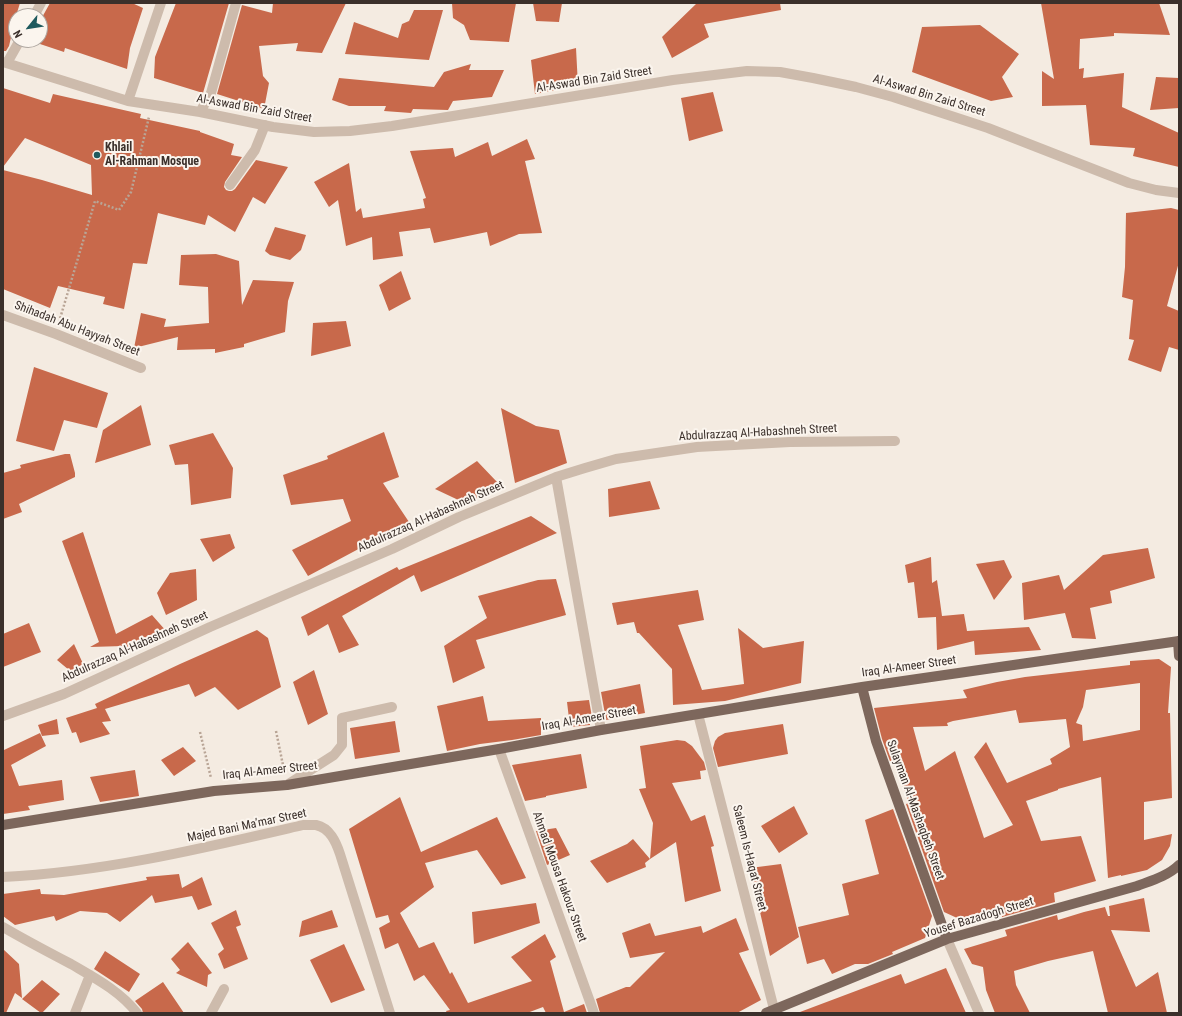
<!DOCTYPE html>
<meta charset="utf-8">
<style>
body{margin:0}
#map{position:relative;width:1182px;height:1016px;overflow:hidden;background:#f4ebe1;font-family:"Roboto Condensed",sans-serif}
canvas{display:block}
.frame{position:absolute;inset:0;border:4px solid #3b302b;pointer-events:none}
.north{position:absolute;left:8px;top:8px;width:40px;height:40px;box-sizing:border-box;background:#fbf5ee;border:1px solid #aea6a0;border-radius:50%;rotate:240deg;font-size:11px;font-weight:700;line-height:16px;text-align:center;color:#3b302b}
.north::after{content:'';display:block;margin:auto;width:14px;height:18px;background:#1f5a5e;clip-path:polygon(50% 0,100% 100%,50% 72%,0 100%)}
</style>
<div id="map">
<canvas width="1182" height="1016"></canvas>
<div class="frame"></div>
<div class="north">N</div>
</div>
<script>
const ctx = document.querySelector('canvas').getContext('2d');
ctx.lineJoin = 'round';
function paint(path, color) { ctx.fillStyle = color; ctx.fill(path, 'evenodd'); }
function trace(path, color, width, dash) { ctx.strokeStyle = color; ctx.lineWidth = width; ctx.lineCap = dash ? 'butt' : 'round'; ctx.setLineDash(dash || []); ctx.stroke(path); }
function drawText(font, color, halo, rows, align = 'center') {
  ctx.font = font + ' "Roboto Condensed",sans-serif'; ctx.lineWidth = 4; ctx.setLineDash([]); ctx.textBaseline = 'middle'; ctx.strokeStyle = halo; ctx.fillStyle = color; for (const [text, x, y, turn = 0] of rows) {
    ctx.save(); ctx.translate(x, y); ctx.rotate((+turn || 0) * Math.PI / 180); ctx.textAlign = isNaN(turn) ? turn : align; if (halo) ctx.strokeText(text, 0, 0); ctx.fillText(text, 0, 0); ctx.restore();
  }
}
const building = new Path2D(`
 M3,3H20L16,16L9,46L6,51H3Z
 M50,3H132L143,8L130,48L127,69L65,48L64,52L40,44V21Z
 M176,3H229L203,93L154,78L155,57Z
 M273,3H346L322,53L296,51L298,43L259,46L263,76L269,83L264,109L217,94L242,5L272,13Z
 M452,3H516L509,42L470,40L464,25L453,18Z
 M533,3H562L559,22L536,21Z
 M697,3H780L781,10L704,24L709,37L672,58L662,37Z
 M1041,3H1159L1170,35L1114,33V36L1080,39L1079,69L1084,68L1083,78L1124,73L1122,107L1179,133V167L1133,156L1135,148L1090,145L1086,105L1042,106V71L1054,79Z
 M414,10H443L429,60L345,54L354,22L398,38L402,24L409,21Z
 M980,25L1019,54L1002,77L1013,97L991,101L912,72L922,27Z
 M576,48L578,86L535,94L531,60Z
 M471,64L469,70H504L492,97L453,101L448,110L413,109L411,113L384,111L386,106H349L332,100L339,78L434,87L444,72Z
 M1156,77L1179,78V108L1150,110Z
 M3,88L50,103L53,94L141,114L140,118L200,131V132L234,144L231,155L242,157L225,182L224,187L226,190L229,191H232L235,189L256,160L288,167L265,204L253,197L235,232L208,215L205,225L158,213L147,264L133,263L124,309L103,304L105,297L58,286L50,308L3,289V170L42,180L92,195L91,165L25,138L3,167Z
 M713,92L723,131L689,141L681,98Z
 M527,139L535,159L525,161L542,233L519,234L490,246L487,232L434,243L430,228L399,232L403,256L373,260L372,237L346,246L338,200L329,207L314,182L349,163L356,212L361,208L363,218L425,208L423,199L426,198L410,151L453,148L455,157L488,142L492,156Z
 M1171,208L1179,210V262L1167,306L1179,311V350L1169,347L1161,372L1128,360L1134,340L1129,339L1133,300L1122,297L1125,267L1126,213Z
 M275,227L306,235L301,250L290,260L270,255L265,251Z
 M216,254L239,261L242,305L253,280L294,282L288,301L285,332L244,344V347L215,353V349L177,350L178,337L134,348L141,313L166,319L164,327L209,323L208,287L179,285L181,255Z
 M401,271L411,299L389,311L379,285Z
 M346,321L351,346L311,356L313,323Z
 M34,367L108,393L97,428L64,420L54,451L16,441Z
 M141,405L151,445L95,463L103,430Z
 M501,408L536,426L559,430L567,463L515,483Z
 M384,432L399,477L383,483L409,522L308,576L292,550L351,521L343,499L291,505L283,475L328,459L327,456Z
 M213,433L233,468L231,498L191,505L188,464L175,465L169,445Z
 M65,454H70L75,473V477L19,504L22,512L3,519V473L21,468L20,465Z
 M477,461L497,482L469,505L435,489Z
 M650,481L660,509L609,517L608,489Z
 M531,516L557,533L421,592L414,575L342,616L359,645L339,653L328,624L308,636L301,617L397,567L399,570Z
 M83,532L116,634L152,615L167,632L126,652L123,646L90,647L99,642L62,541Z
 M230,534L235,548L213,562L200,539Z
 M1148,548L1155,578L1110,591L1112,603L1090,608L1096,639L1072,638L1065,613L1024,620L1022,583L1059,575L1064,590L1103,555Z
 M931,557L932,583L937,580L942,616L964,614L967,631L1029,627L1041,650L975,655L974,641L937,650L936,617L918,618L914,582L908,583L905,565Z
 M1004,560L1012,577L994,600L976,564Z
 M196,569L197,600L166,615L157,593L170,573Z
 M556,579L566,615L476,640L485,668L453,683L444,646L487,618L478,596L538,580Z
 M698,590L704,620L678,625L702,690L744,684L738,628L763,648L804,641L801,683L725,701L673,705L672,669L639,633H637L634,622L617,625L612,603Z
 M29,623L41,652L3,667V634Z
 M257,630L268,638L281,687L238,710L215,687L195,697L189,684L105,709L111,721L102,722L110,734L80,743L76,732L72,733L66,718L97,708L95,704L180,664Z
 M74,644L85,668L69,670L57,660Z
 M1159,659L1171,667L1168,713H1170L1172,798L1144,802V840L1172,834L1170,846L1162,860L1147,870L1121,876V875L1108,878L1101,777L1058,789V790L1026,801L1041,841L1081,836L1096,881L1054,893L1055,902L1002,917L1001,910L968,923L944,912L906,804L909,803L893,763L891,764L882,739L874,708L967,698L963,690L997,682L1025,677L1130,665V661ZM1140,683V730L1083,741L1082,725L1076,723L1083,707L1086,690ZM1016,710L1019,723L1066,719L1070,747L1050,759L1052,764L1007,783L986,742L974,757L1013,825L984,838L955,751L925,771L913,727L948,726L947,723L953,721Z
 M314,670L328,714L308,725L293,682Z
 M640,684L645,713L606,720L601,692Z
 M483,696L488,721L541,718V735L512,740L480,744L447,751L437,706Z
 M589,700L593,723H590V725L570,727L567,702Z
 M57,719L59,734L42,736L38,725Z
 M395,721L400,752L355,759L350,728Z
 M783,724L788,754L718,767L713,748L715,741L718,737L725,733Z
 M40,733L46,746L11,765L19,786L62,780L64,800L28,806L30,810L3,814V747L4,750Z
 M677,740L685,741L692,746L704,762L706,770L700,771L701,779L672,783L691,821L705,815L714,846L711,847L721,891L685,902L676,842L650,859L653,823L639,789L646,788L640,746Z
 M183,747L196,761L174,776L161,760Z
 M581,754L587,788L546,796V797L525,801L512,765Z
 M135,770L139,796L100,802L90,777Z
 M400,797L421,852L497,817L526,878L501,885L477,850L425,863L434,887L400,913L419,948L434,942L450,974L452,972L468,1003L532,981L511,957L545,934L556,957L550,961L564,1012L584,1004L587,1013H546L543,1007L527,1013H447L446,1011L450,1010L424,975L414,981L398,943L385,949L379,928L390,922L388,915L376,918L349,829Z
 M794,806L808,834L779,853L761,826Z
 M893,809L932,916L925,938L892,952L893,954L868,964H855L832,974L824,959L807,964L798,927L849,915L842,884L879,874L865,820Z
 M556,828L570,855L547,865L536,831Z
 M633,839L650,859L645,863L646,867L607,883L590,861L627,844Z
 M781,864L799,937L770,956L750,868Z
 M179,874L182,888L202,877L212,905L198,910L192,896L155,903L152,895L120,922L107,913L80,911L56,921L54,916L15,925L3,916V894L40,889L41,894L64,895L147,880L146,877Z
 M1144,898L1150,932L1111,930L1136,987L1158,972L1167,1013H1108L1093,951L1048,961L1014,971L1016,985L1030,1013H995L986,990L983,967L972,964L964,949L1007,936L1005,930L1057,915L1058,920L1084,912L1105,907L1108,916H1110L1109,906Z
 M536,903L540,923L474,944L472,912Z
 M236,910L241,925L236,927L248,959L224,969L218,954L224,949L211,923Z
 M332,910L338,927L299,937L302,921Z
 M736,918L749,950L739,953L761,1000L737,1013H600L596,999L626,987H630L665,952L630,958L622,933L650,923L655,936L701,926L703,933Z
 M188,942L212,973L208,975L207,987L176,973L180,970L171,959Z
 M344,944L365,990L331,1003L310,960Z
 M3,949L19,964L22,998L15,993L6,1013H3Z
 M105,951L140,974L129,992L94,969Z
 M946,968L966,1013H800V1012L901,974L905,984Z
 M42,980L60,994L42,1013H41L22,999Z
 M163,982L184,1013H143L142,1009L135,1001Z`);
const path = new Path2D(`
 M59,322L95,201L119,210L131,192L149,117
 M276,731L284,770
 M200,732L211,778`);
const minor = new Path2D(`
 M34,16L41,3
 M3,62L128,101L200,112L273,127L314,132L350,131L392,126L673,80L747,71L780,72L813,78L856,87L893,97L988,128L1129,183L1156,190L1179,193
 M7,63L20,40
 M128,101L161,3
 M200,112L211,93L236,3
 M230,185L255,150L265,125
 M3,315L56,334L141,368
 M556,477L601,730
 M698,714L774,1009L776,1013
 M3,716L64,694L210,627L392,549L459,517L556,477L585,468L616,459L697,447L790,442L895,441
 M499,749L594,1013
 M287,785L334,755L342,745V718L392,707
 M3,877C105,872 204,848 303,825C307,825 312,825 316,825C330,828 336,842 340,854L390,1013
 M3,927C25,940 48,952 71,964C95,978 120,991 137,1013
 M947,939L979,1013
 M75,1013L90,975
 M211,1013L224,989`);
const major = new Path2D(`
 M1178,641L1179,656
 M862,687L876,741L947,939
 M3,825L214,791L287,785L499,749L601,730L862,687L1179,641
 M766,1013L947,939L1137,886C1150,881 1168,876 1179,865`);
const markers = [
 [97,155,4,"#1f5a5e"]
];
const streetNames = [
 ["Al-Aswad Bin Zaid Street",594,80,-9],
 ["Al-Aswad Bin Zaid Street",929,96,17],
 ["Al-Aswad Bin Zaid Street",254,109,10],
 ["Shihadah Abu Hayyah Street",77,329,21],
 ["Abdulrazzaq Al-Habashneh Street",758,433,-3],
 ["Abdulrazzaq Al-Habashneh Street",431,517,-24],
 ["Abdulrazzaq Al-Habashneh Street",135,647,-24],
 ["Iraq Al-Ameer Street",909,667,-8],
 ["Iraq Al-Ameer Street",589,719,-10],
 ["Iraq Al-Ameer Street",270,771,-6],
 ["Sulayman Al-Mashaqbeh Street",915,810,70],
 ["Majed Bani Ma’mar Street",247,826,-12],
 ["Saleem Is-Haqat Street",749,858,76],
 ["Ahmad Mousa Hakouz Street",559,877,70],
 ["Yousef Bazadogh Street",979,918,-17]
];
const poiNames = [
 ["Khlail",105,148],
 ["Al-Rahman Mosque",105,162]
];
paint(building, '#c8694b');
trace(path, '#b9a596', 2.5, [2, 2]);
trace(minor, '#cdbbac', 10);
trace(major, '#7d675c', 10);
for (const [x, y, r, color] of markers) { const dot = new Path2D(); dot.arc(x, y, r, 0, 2 * Math.PI); ctx.fillStyle = color; ctx.fill(dot); trace(dot, '#fbf5ee', 1.5); }
drawText('12px', '#3b302b', '#fbf5ee', streetNames);
drawText('bold 12px', '#3b302b', '#fbf5ee', poiNames, 'left');
</script>
